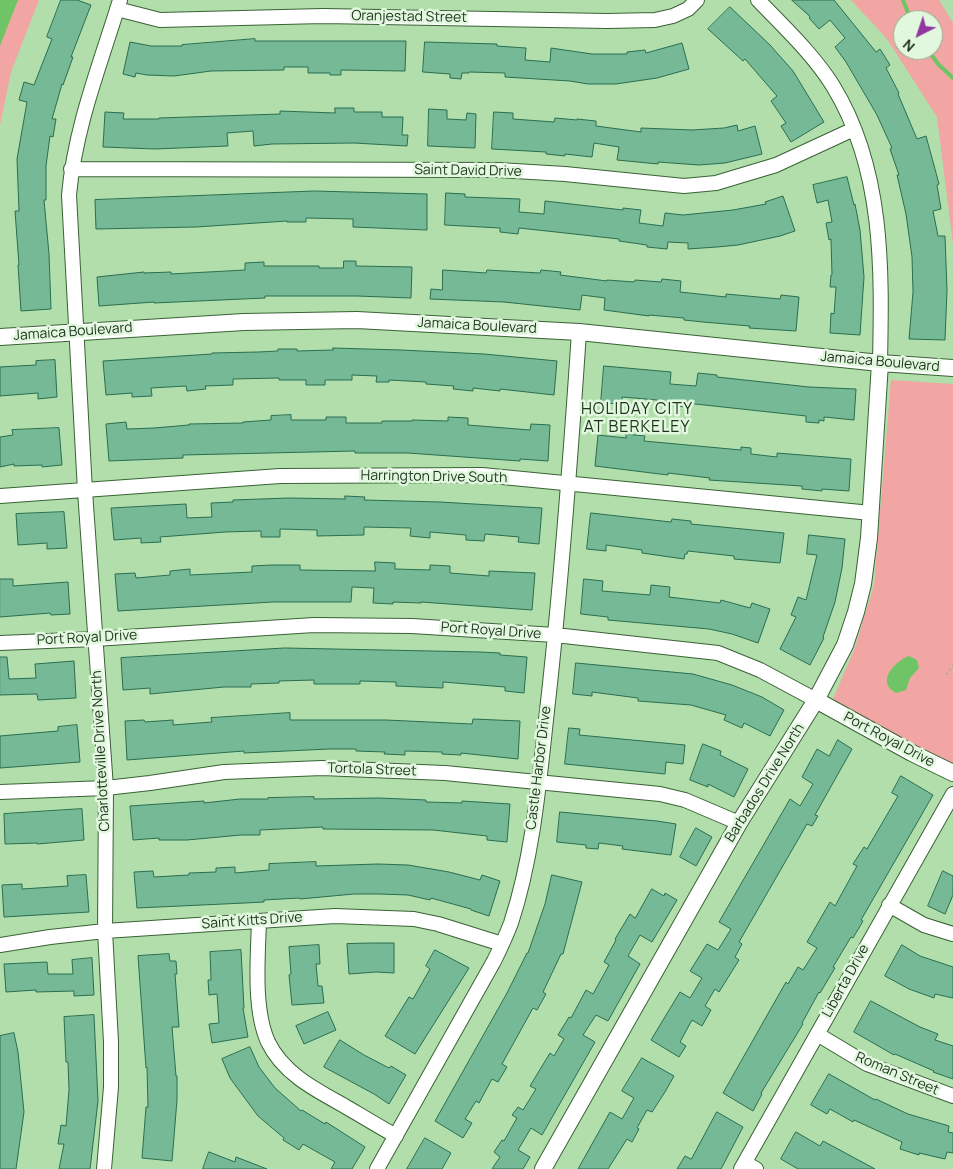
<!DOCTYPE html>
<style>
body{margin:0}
#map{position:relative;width:953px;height:1169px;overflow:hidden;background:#b1deab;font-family:Manrope,sans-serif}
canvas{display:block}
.north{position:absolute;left:893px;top:10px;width:50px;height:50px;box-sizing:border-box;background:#e1f8de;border:1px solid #93a891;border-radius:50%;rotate:221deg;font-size:14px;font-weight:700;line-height:20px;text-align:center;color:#1f311d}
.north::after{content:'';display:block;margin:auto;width:18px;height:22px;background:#9136a0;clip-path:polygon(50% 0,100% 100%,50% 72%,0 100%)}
</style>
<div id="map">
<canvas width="953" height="1169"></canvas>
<div class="north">N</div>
</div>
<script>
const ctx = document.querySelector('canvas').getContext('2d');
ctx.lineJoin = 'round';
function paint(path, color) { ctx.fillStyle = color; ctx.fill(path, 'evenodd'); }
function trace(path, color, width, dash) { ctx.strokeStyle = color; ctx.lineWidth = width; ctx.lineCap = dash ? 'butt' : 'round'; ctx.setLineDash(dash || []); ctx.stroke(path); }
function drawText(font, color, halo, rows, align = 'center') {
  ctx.font = font + ' Manrope,sans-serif'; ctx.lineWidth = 5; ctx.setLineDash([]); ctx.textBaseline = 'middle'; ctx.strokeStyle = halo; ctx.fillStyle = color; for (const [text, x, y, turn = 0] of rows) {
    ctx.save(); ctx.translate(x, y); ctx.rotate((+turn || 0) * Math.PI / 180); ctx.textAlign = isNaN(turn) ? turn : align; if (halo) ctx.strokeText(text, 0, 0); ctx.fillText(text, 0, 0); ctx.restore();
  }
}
const green = new Path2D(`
 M0,0H39L11,72L0,125Z
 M851,0H939L953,23V244L937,117L887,39ZM903,20H933V50H903Z
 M891,380L953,384V768L833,699L854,650L874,585Z`);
const water = new Path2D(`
 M0,0H18L0,46Z
 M909,656L917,660L919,668L910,678L906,690L896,693C875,682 895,661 909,656Z`);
const stream = new Path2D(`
 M903,0L911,20
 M928,50L938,64L953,78`);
const building = new Path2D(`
 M61,0H77L91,5L71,57H73L63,85L62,84L52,119H56L53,137L50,136L46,166V200H44L49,254L51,309L21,311L18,265H19L15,211H19L17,159L27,102L19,100L24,82L34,85L52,39L47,37Z
 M792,0H834L876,52L880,49L890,65L886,68L899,93L898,94L917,139L926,136L939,184L937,185L941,209L933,211L938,236H945L947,290L945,340L909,339L913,292L912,257L906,214L897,175H899L890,149L892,148L877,115L846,62L835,47L845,38L830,20L819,29L809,18L810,17Z
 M730,7L770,45L793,71L824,122L791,142L781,126L786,123L771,101L777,96L745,59L743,61L708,29Z
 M255,39V41H406L405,71L341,70V75H330V73H308V67H284V70L211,71L174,76L147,75L136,73L135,77L123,74L130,42L151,46H182V45Z
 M425,42L497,44V46L526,48L525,60L550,62L551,48L592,54H627V52L645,50L646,53L682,43L689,69L657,78L616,84H588L570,81L505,77V73L469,72V73H462L461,79L450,78V74L423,72Z
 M335,108H354V112H382V117H403L402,135H408L407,146L354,143L272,144L254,146L253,131L227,133L228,146L155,149L103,147L105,112L124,113L123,119H159V118L280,114V111L335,113Z
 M429,109L447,110V119L466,120L467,113L476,114L475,148L428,146Z
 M494,112L513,113V119L554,122L555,118L577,120V119L596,121V126L641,132V128L692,130L724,128L737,125L738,131L755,126L762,154L725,163L699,165L658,162V164L617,160L619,147L594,143L592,157L565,154V156L546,154V152L492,149Z
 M847,177L854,205L855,204L860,230L864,277L860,335L830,333L831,313L834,314L836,287H830L831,275H832L831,239L829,240L826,223L832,222L828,200L817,203L813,185Z
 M314,191L427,194V230L353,227V219L306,218V222H287V221L196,227L96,229L95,200Z
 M446,193L465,194V197L520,199L519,212L544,214L545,201L623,210V208L641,210L639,223L663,226L665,213L683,215L733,210L766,204L765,202L783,196L795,231L780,236L738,245L717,247L688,249V243L668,242L667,249L647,247V245L619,241V239L556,232L519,228L518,234L500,232V228L445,225Z
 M344,261H356V266L412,267L411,298L357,296H265V298L154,303V302L99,306L97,277L144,272V273L171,272V274L245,270V263L264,262V266H319V268H343Z
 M443,270L486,273L487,270L540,273L541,270L561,272L560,275L607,281V280L634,282L635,280L661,282L662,279L681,281L680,292L726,297V294L780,299L781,295L799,297L796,331L749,328L750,326L703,322L684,320V318L649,315V316L604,310L605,298L582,295L580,310L504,302L430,299L431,289L442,290Z
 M333,348L401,350L484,354L557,361L554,395L500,389V391L473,388V391L453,389L454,386L426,384V382L389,380V382H376L377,376L352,375V380H325V385H306V380H279V378L233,379V385L205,386L206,389L187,391L186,386L151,388L152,396L132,397V393L106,395L103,361L212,354V353L258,352L278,351V349H297V351L333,350Z
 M55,360L57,397L38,399V393L0,396V367L36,365V361Z
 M604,366L671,372L670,384L696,386L698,373L717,375V377L809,387L856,389L854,420L824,417V421L819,420V423L806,422V416L686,403V407L656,404L657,400L622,397V404L601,403Z
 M291,415V420H326V417H346V423H382V421H412V420L448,421V417L468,418V425L530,430L531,424L550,425L548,461L520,459V461L408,453H355V451L183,455V458L109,461L106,424L126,422L127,429L154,428L189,425V424L243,423V422L271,420V416Z
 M59,428L62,465L42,467V465L14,466V464L0,467V437L13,435L12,430Z
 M626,434L645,436L644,441L741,450V447L751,448V454L777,457V453L851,459L849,491L822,489V491L802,489V486L709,480L710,478L668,473V475L595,466L598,435L626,438Z
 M345,496L365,497L364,500L440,502L542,508L539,544L518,542L519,537L485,534L484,541L466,540V535L430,532V538L410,536L411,528L364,527V535L317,536V530L280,529V537H261V531L225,532L160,537L161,542L141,543V538L114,540L111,508L186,504L187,518L212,517L211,503L233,502V500L289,498L345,499Z
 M64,512L67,548L47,549V543L18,545L16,514Z
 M591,513L671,522L672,519L691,521V524L784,533L780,563L734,559V556L688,551L687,554H685L684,559L642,553V550L606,545V551L587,549Z
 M809,535L845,539L842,568L835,602L823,637L824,638L810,665L780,649L796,617L791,615L798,597L806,600L817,555L807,554Z
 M375,562L395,563V569L430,570V565L450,566V573L489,576V571L535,573L532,610L421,602V603L393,602V604L373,603L374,588L352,587L351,602H273L118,611L115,574L135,573L136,578L170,575V571L190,569V575L252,572V566L272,565H300V570L375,571Z
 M0,579H13V586L68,582L70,614L51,615L50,613L0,617Z
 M584,579L603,581L602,591L650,595L651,585L670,587L669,597L720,603L721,600L750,608L752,603L770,609L758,643L732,634L709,629L608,620V617L581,614Z
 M285,648L480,652L500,653V655L527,657L524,693L505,691V687L443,682V688L396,686V682L360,681V684H314V680L279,681V683L251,684V687H224L150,694V688L123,690L121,658Z
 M0,657H7L9,679L36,678L35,664L74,661L76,698L38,700L37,694L0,695Z
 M576,663L693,674L732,685L762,697L784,710L770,736L744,723L742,728L724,720L726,715L691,705L638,701V698L592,692V696L573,694Z
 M290,713V720H386L472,724L473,719L520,721L518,759L461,753V755L442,754V752L405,751V755L384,754L385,752L356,751V749H329L244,753V751L127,760L125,721L144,720L145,722L173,720V725L212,722L211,718Z
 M77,725L80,762L0,768V736L58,731V727Z
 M569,728L580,729L579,735L685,745L683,764L666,762L665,774L565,764Z
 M838,740L852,749L815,815L818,816L812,826L807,824L739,942L742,944L735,957L739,960L719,992L715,989L705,1006L711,1010L702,1026L692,1020L680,1042L686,1046L679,1057L651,1040L680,992L690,998L702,978L690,971L707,944L718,950L731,929L719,922L790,799L800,806L813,784L802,777L817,749L829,756Z
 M703,744L721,751L720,755L748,769L734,797L708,784V787L690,780Z
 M901,776L933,795L861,920L863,921L853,938L851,937L833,967L835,968L820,993L819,992L802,1023L803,1024L761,1093L762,1094L753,1111L723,1093L786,982L788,984L798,967L803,970L817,948L807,942L830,902L835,906L857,866L853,864L864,847L867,849L898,796L892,793Z
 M314,797V799L379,798L426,800V802L462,803V801L510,804L507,842L487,840V836L433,830L323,829V827L260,830V835H241L187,840H159V838L133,840L130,806L204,801V803L240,799H268V798Z
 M82,809L84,840L37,844V843L5,844L4,814Z
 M560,812L657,821L676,824L671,855L622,849L623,846L599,843L598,849L586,848V845L557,842Z
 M696,828L712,837L696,866L680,857Z
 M316,862V866L378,864L408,865L449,872L480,880L482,875L500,881L489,916L471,910V909L431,898L430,900L408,895L379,894H354L300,899L299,898L264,900V902L245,903L137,908L134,872L153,871L154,877L189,875V873L216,872V868L235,867V873L269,870V864Z
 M943,871L953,876V895L945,914L928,906Z
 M86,875L89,912L4,917L2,885L22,884V889L68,886L67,876Z
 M552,875L582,882L563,954H561L543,992L546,994L537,1010L533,1008L502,1064L507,1067L498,1082L492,1079L479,1103L476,1101L465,1119L472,1123L463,1138L435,1121L507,993L527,953H528L545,904Z
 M652,889L664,896L665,893L677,900L652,942L640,935L628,956L640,964L608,1021L596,1015L583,1035L595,1042L542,1135L531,1128L518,1150L530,1157L523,1169H492L500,1157L494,1152L502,1140L504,1141L517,1118L512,1115L518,1107L523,1110L536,1089L530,1086L550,1053L554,1056L564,1039L558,1035L569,1017L571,1018L586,990L593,994L609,965L604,962L616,940L615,939L630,914L635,918Z
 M370,943H394V973L376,972L349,974L347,944Z
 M319,945L320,964H316L318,986H322L324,1003L292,1005L289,975L291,974L289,947Z
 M902,945L920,956L953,967V998L935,994L934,998L909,989L885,976Z
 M241,950L244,1008H243L248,1037L212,1043L209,1024L219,1023L217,994L209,995L208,980H211L210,952Z
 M435,950L469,968L415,1054L385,1036L409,997L413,999L430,969L426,966Z
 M169,954L170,961H176L177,974H175L179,1027H172L176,1076H177V1100L172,1161L142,1158L146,1107H148L147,1067L146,1068L138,956Z
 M92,958L94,995L74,996V991L36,992V990L6,992L4,964L47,962L48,974H73L72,960Z
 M871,1001L920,1027L938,1034L935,1040L953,1046V1079L933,1072L934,1071L895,1054L894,1055L854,1032Z
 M328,1012L336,1030L304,1044L296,1026Z
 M94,1015L98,1101L90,1169H59L64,1144H58L61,1125L66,1126L69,1090L68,1062H66L64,1017Z
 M14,1033L18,1052L24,1112L16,1169H0V1036Z
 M340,1040L364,1055L389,1068L391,1066L406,1075L389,1104L374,1094L324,1067Z
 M250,1047L259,1067L275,1088L301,1111L302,1110L325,1124L326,1122L365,1147L352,1169H331L335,1162L303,1144L299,1150L283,1140L284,1138L258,1116L230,1078L222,1059Z
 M642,1058L674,1076L665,1092L652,1112L647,1110L637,1128L639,1129L632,1142L627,1139L608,1169H578L610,1112L622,1119L634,1098L622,1091Z
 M829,1074L875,1100L876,1099L908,1114L949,1126L948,1132L953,1133V1153L947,1152L945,1159L919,1153V1155L900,1149L902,1142L854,1120L853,1122L830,1109L827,1114L811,1105Z
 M717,1112L743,1127L721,1169H677L685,1156L691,1159Z
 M796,1132L820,1146L823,1141L875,1169H798L781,1159Z
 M425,1138L451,1153L442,1169H407Z
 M209,1152L235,1162L236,1157L267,1169H203Z`);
const path = new Path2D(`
 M947,674L953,665`);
const minor = new Path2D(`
 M758,0C784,27 813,54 833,86C884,169 882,269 880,363
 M117,9L160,20L323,16L607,21L655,20L673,16L688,9L697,0
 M71,169L498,170L565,174L684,186L716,183L776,165L854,129
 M0,496L280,476L482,475L871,513
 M0,643L95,639L314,625L412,626L555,635L718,653L760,670L816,700
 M0,792L106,788L150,783L224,772L322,768L445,773L660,794L685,800L739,823
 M889,905L924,925L953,934
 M259,921C258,956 253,1009 268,1042C283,1073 314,1089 343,1105C360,1115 378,1126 396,1136
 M0,945L50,937L105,931L335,916L414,919L438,924L502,944
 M817,1034L867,1064L953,1096
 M745,1163L756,1169
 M104,1169L111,1087V1042L105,931L106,788L85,491L69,195C75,127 100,65 120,0
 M377,1169L494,961C500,949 506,936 511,923C535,850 540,770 549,693C562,573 571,452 579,332
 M741,1169L953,794`);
const tertiary = new Path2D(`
 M0,337L244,322L357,320L579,332L880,363L953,368
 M816,700L912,753L953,773
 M543,1169L739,823L816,700L845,645L856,612L863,584L869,538L880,363`);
const streetNames = [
 ["Oranjestad Street",409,17,1],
 ["Saint David Drive",468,171,1],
 ["Jamaica Boulevard",477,326,3],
 ["Jamaica Boulevard",73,332,-4],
 ["Jamaica Boulevard",880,362,5],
 ["Harrington Drive South",434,477,1],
 ["Port Royal Drive",491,631,4],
 ["Port Royal Drive",87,638,-3],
 ["Port Royal Drive",889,740,28],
 ["Charlotteville Drive North",101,751,-93],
 ["Castle Harbor Drive",539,768,-83],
 ["Tortola Street",372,770,2],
 ["Barbados Drive North",765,783,-58],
 ["Saint Kitts Drive",252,921,-4],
 ["Liberta Drive",846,981,-61],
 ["Roman Street",897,1074,23]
];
const quarterNames = [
 ["HOLIDAY CITY",637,410],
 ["AT BERKELEY",637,428]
];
paint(green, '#f1a6a3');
paint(water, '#6fc466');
trace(stream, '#6fc466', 4);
paint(building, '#75b997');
trace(building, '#2a6e50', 1);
trace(minor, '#3a6235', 16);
trace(tertiary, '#3a6235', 18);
trace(path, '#85aa80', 2, [1, 4]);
trace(minor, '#fff', 14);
trace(tertiary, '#fff', 16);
drawText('14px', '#1f311d', '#e1f8de', streetNames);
ctx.letterSpacing = '1px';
drawText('16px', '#1f311d', '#e1f8de', quarterNames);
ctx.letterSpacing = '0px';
</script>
